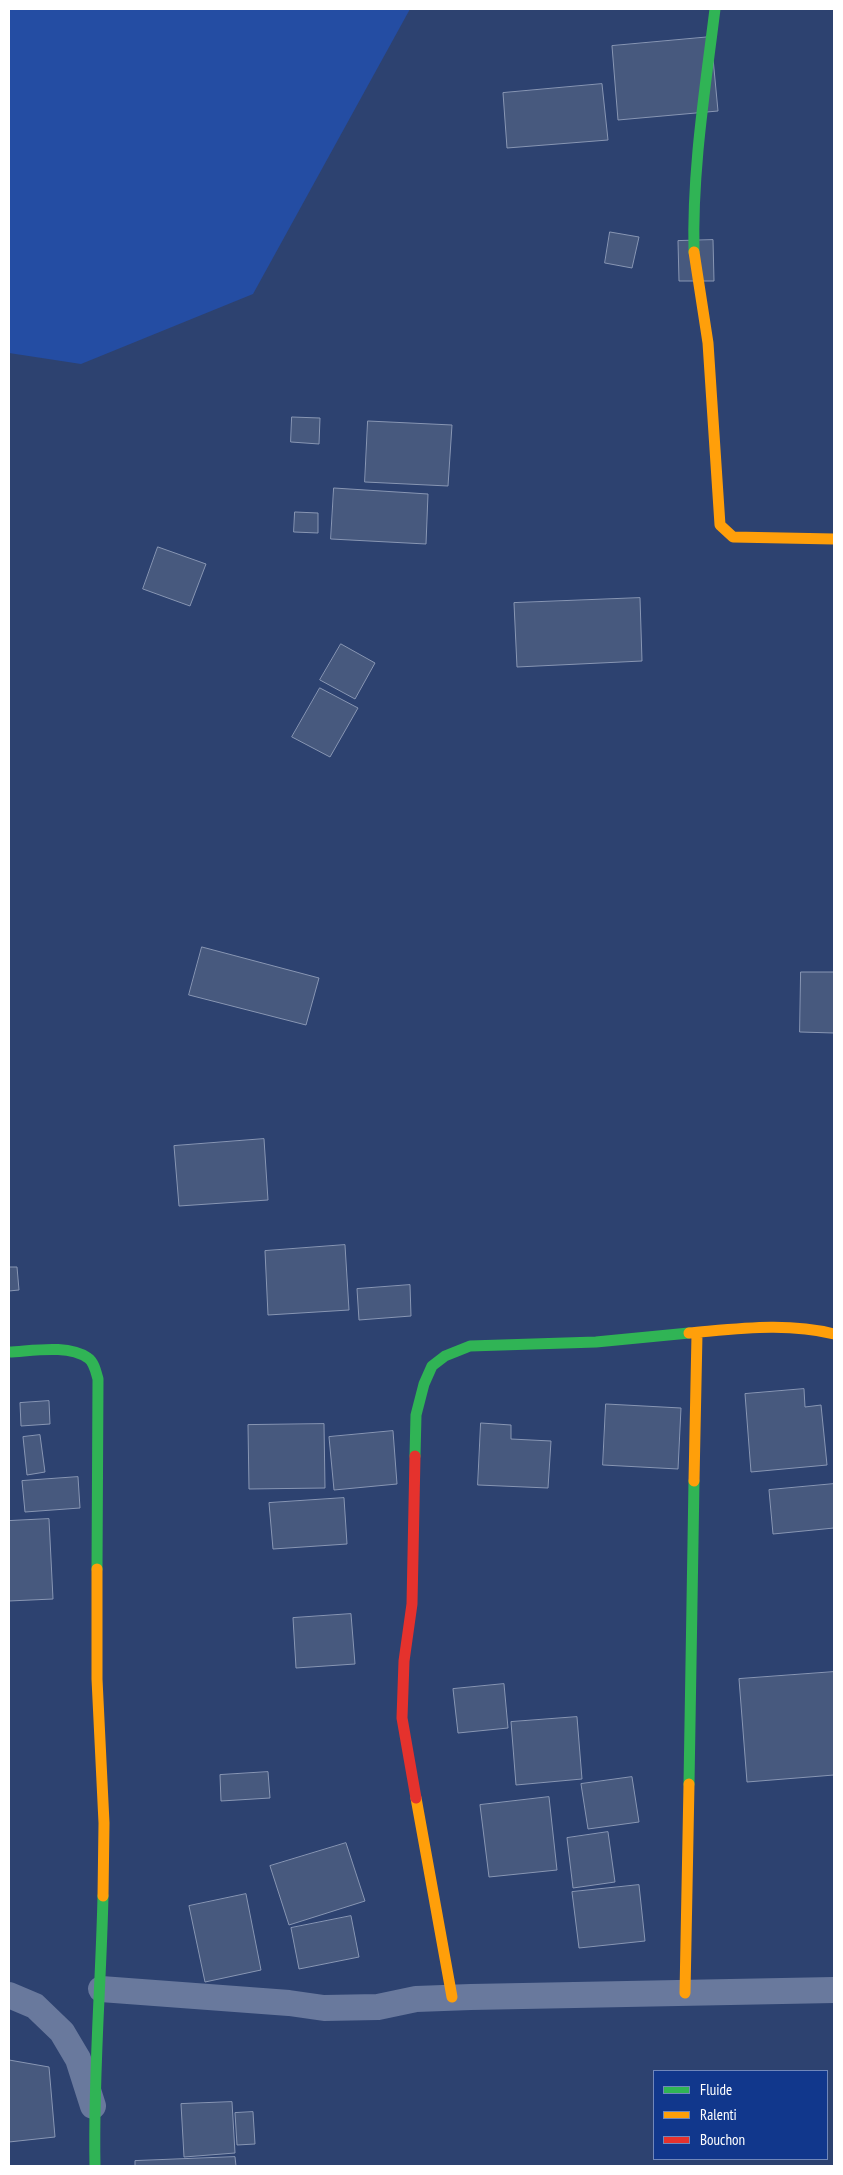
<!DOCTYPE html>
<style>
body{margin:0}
#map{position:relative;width:843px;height:2175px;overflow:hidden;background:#2d4270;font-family:"PT Sans Narrow",sans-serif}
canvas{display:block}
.frame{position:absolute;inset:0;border:10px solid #fff;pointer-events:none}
.legend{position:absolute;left:653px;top:2070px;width:175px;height:90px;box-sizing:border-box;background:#11378c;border:1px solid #7087ba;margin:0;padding:6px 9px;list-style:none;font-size:15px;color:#fff}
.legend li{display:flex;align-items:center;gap:10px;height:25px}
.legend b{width:25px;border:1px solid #7087ba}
</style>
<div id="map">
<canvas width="843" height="2175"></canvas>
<div class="frame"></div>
<ul class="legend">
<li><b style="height:6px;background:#30b455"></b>Fluide</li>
<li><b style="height:6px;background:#ff9f0a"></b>Ralenti</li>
<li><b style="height:6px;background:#e5322d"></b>Bouchon</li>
</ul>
</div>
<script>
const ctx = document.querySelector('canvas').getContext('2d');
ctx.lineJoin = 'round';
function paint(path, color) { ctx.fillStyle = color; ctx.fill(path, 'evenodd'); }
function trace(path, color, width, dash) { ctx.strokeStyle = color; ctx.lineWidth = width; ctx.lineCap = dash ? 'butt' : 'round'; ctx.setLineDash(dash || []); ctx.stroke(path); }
const green = new Path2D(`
 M9,9H410L253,294L81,364L9,353Z`);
const building = new Path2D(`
 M711,37L718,111L618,120L612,46Z
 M602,84L608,140L507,148L503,93Z
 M610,232L639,237L632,268L605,263Z
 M713,240L714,281H679L678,241Z
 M292,417L320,418L319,444L291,442Z
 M368,421L452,425L448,486L365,482Z
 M334,488L428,494L426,544L331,539Z
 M295,512L318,513V533L294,532Z
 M158,547L206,564L190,606L143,589Z
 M640,598L642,661L517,667L514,603Z
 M341,644L375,663L355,699L320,680Z
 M320,688L358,708L330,757L292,737Z
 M202,947L319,978L306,1025L189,995Z
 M801,972H834V1033L800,1032Z
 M264,1139L268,1200L179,1206L174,1146Z
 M345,1245L349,1310L268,1315L265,1251Z
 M9,1267H17L19,1290L9,1291Z
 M410,1285L411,1316L359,1320L357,1289Z
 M804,1389L805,1407L821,1405L827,1465L751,1472L745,1394Z
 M49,1401L50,1424L21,1426L20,1403Z
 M606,1404L681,1408L678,1469L603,1465Z
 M481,1423L511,1425V1439L551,1441L548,1488L478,1485Z
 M324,1424L325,1488L249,1489L248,1425Z
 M393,1431L397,1484L334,1490L329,1437Z
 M40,1435L45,1472L27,1475L23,1437Z
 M78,1477L80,1508L25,1512L22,1481Z
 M834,1484V1528L773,1534L769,1490Z
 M344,1498L347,1544L273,1549L269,1503Z
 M49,1519L53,1599L9,1601V1521Z
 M351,1614L355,1664L296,1668L293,1618Z
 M834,1672V1775L747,1782L739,1679Z
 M504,1684L508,1728L458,1733L453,1689Z
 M577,1717L582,1779L516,1785L511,1722Z
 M268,1772L270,1798L221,1801L220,1775Z
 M632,1777L639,1822L588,1829L581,1784Z
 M549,1797L557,1870L489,1877L480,1805Z
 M608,1832L615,1882L573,1888L567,1838Z
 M346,1843L365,1901L289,1925L270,1866Z
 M639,1885L645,1941L579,1948L572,1892Z
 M246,1894L261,1970L205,1982L189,1906Z
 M351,1916L359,1957L299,1969L291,1928Z
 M9,2060L49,2067L55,2137L9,2142Z
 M232,2102L235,2153L184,2157L181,2104Z
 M253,2112L255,2144L237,2145L235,2113Z
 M235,2157L236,2166H135V2161Z`);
const street = new Path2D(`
 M101,1989L289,2003L324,2008L378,2007L416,1999L471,1997L834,1990
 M9,1995L35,2006L62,2032L78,2059L93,2106`);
const fast = new Path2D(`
 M694,252C692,170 705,90 715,9
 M9,1352C32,1351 68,1344 88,1358C94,1362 96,1372 98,1379L97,1569
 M415,1456L416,1415L424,1384L432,1366L445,1356L470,1346L596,1342L689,1333
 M689,1784L694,1481
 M95,2166C93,2076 101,1986 103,1896`);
const slow = new Path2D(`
 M694,252L708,343L720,525L733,537L834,539
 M689,1333C737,1329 786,1322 834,1334
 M694,1481L697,1334
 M97,1569V1679L104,1823L103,1896
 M416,1798L452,1997
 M685,1993L689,1784`);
const jam = new Path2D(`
 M415,1456L412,1604L404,1661L402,1718L416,1798`);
paint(green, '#244da3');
paint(building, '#47597e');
trace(building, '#8896b3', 1);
trace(street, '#69799d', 26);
trace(fast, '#30b455', 11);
trace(slow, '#ff9f0a', 11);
trace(jam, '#e5322d', 11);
</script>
